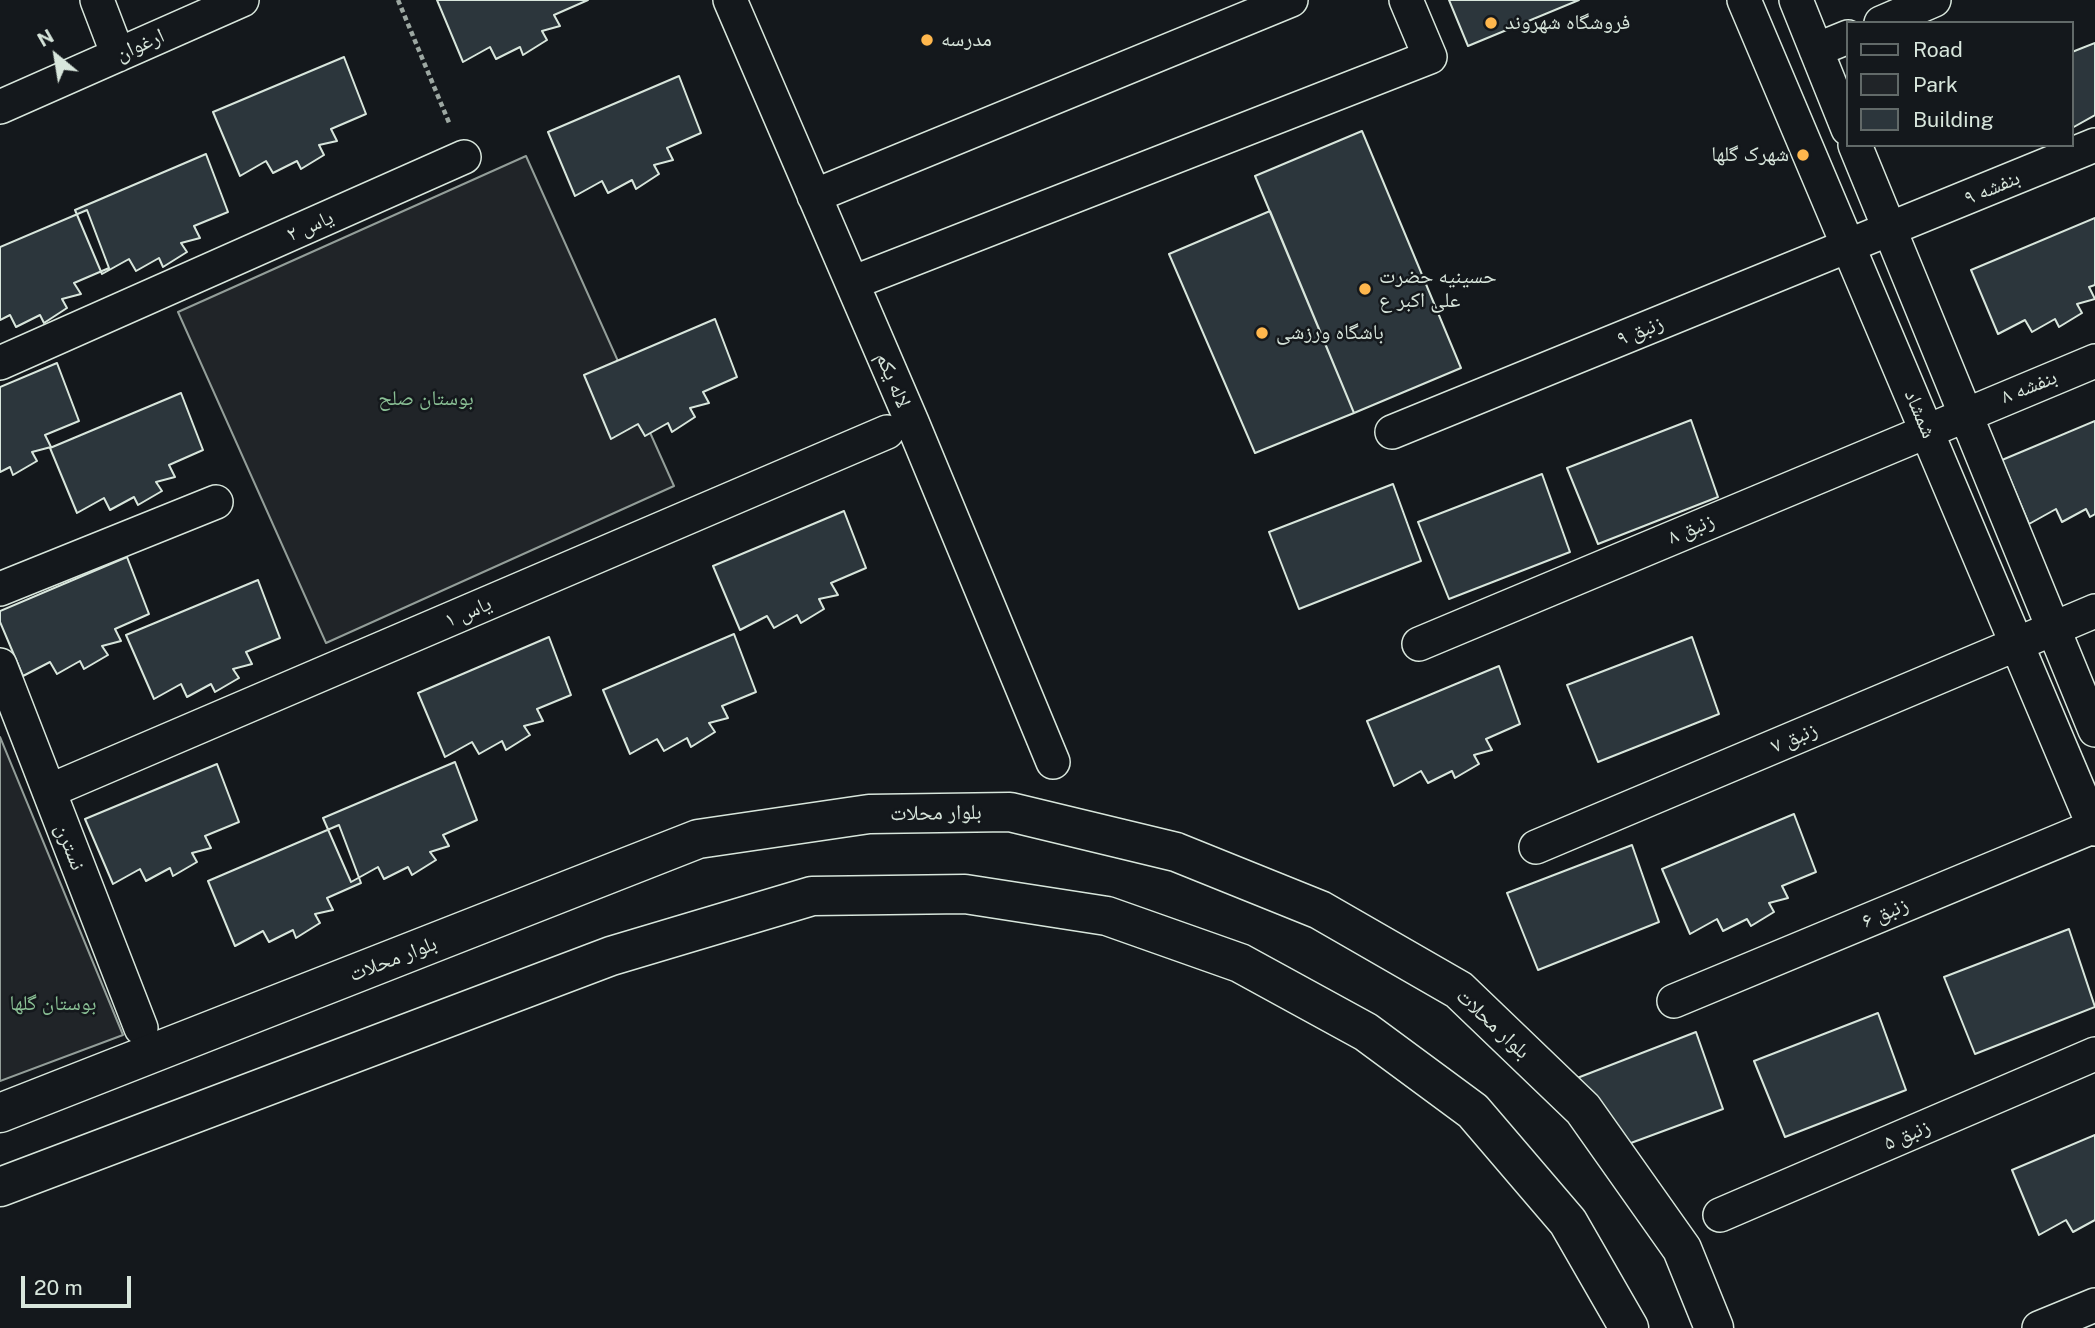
<!DOCTYPE html>
<meta charset="utf-8">
<style>
body{margin:0}
#map{position:relative;width:2095px;height:1328px;overflow:hidden;background:#14181c;font-family:"Public Sans",sans-serif}
canvas{display:block}
.legend{position:absolute;left:1846px;top:21px;width:228px;height:126px;box-sizing:border-box;background:#14181c;border:2px solid #626a69;margin:0;padding:9px 12px;list-style:none;font-size:21px;color:#d8e6dc}
.legend li{display:flex;align-items:center;gap:14px;height:35px}
.legend b{width:35px;border:2px solid #626a69}
.north{position:absolute;left:21px;top:21px;width:70px;height:70px;-webkit-text-stroke:5px #14181c;paint-order:stroke;rotate:330deg;font-size:19px;font-weight:700;line-height:28px;text-align:center;color:#d8e6dc}
.north::after{content:'';display:block;margin:auto;width:24px;height:32px;background:#d8e6dc;clip-path:polygon(50% 0,100% 100%,50% 72%,0 100%)}
.scale{position:absolute;left:21px;top:1276px;width:110px;height:32px;box-sizing:border-box;border:4px solid #d8e6dc;border-top:0;padding-left:9px;font-size:21px;line-height:24px;white-space:nowrap;color:#d8e6dc;-webkit-text-stroke:5px #14181c;paint-order:stroke}
</style>
<div id="map">
<canvas width="2095" height="1328"></canvas>
<ul class="legend">
<li><b style="height:9px;background:#14181c"></b>Road</li>
<li><b style="height:19px;background:#202428"></b>Park</li>
<li><b style="height:19px;background:#2c363c"></b>Building</li>
</ul>
<div class="north">N</div>
<div class="scale">20 m</div>
</div>
<script>
const ctx = document.querySelector('canvas').getContext('2d');
ctx.lineJoin = 'round';
function paint(path, color) { ctx.fillStyle = color; ctx.fill(path, 'evenodd'); }
function trace(path, color, width, dash) { ctx.strokeStyle = color; ctx.lineWidth = width; ctx.lineCap = dash ? 'butt' : 'round'; ctx.setLineDash(dash || []); ctx.stroke(path); }
function drawText(font, color, halo, rows, align = 'center') {
  ctx.font = font + ' "Public Sans","Noto Naskh Arabic",sans-serif'; ctx.lineWidth = 5; ctx.setLineDash([]); ctx.textBaseline = 'middle'; ctx.strokeStyle = halo; ctx.fillStyle = color; for (const [text, x, y, turn = 0] of rows) {
    ctx.save(); ctx.translate(x, y); ctx.rotate((+turn || 0) * Math.PI / 180); ctx.textAlign = isNaN(turn) ? turn : align; if (halo) ctx.strokeText(text, 0, 0); ctx.fillText(text, 0, 0); ctx.restore();
  }
}
const green = new Path2D(`
 M526,156L674,486L326,643L178,312Z
 M0,737L123,1035L0,1081Z`);
const building = new Path2D(`
 M437,0H588L554,15L560,26L542,31L547,40L523,55L520,47L496,59L490,47L463,62Z
 M1449,0H1579L1468,46Z
 M2095,43V115L2072,128V52Z
 M344,57L366,114L331,129L337,141L319,145L324,155L301,169L297,161L273,173L266,161L240,176L213,112Z
 M679,76L701,133L667,148L673,160L654,165L659,174L636,189L632,180L608,193L602,181L575,196L548,132Z
 M1362,131L1461,368L1354,413L1255,176Z
 M206,154L228,212L194,226L200,238L181,243L187,252L163,267L159,258L136,271L129,259L102,274L75,210Z
 M87,210L109,268L74,283L81,294L62,299L67,308L44,323L40,315L16,327L10,315L0,320V247Z
 M1270,211L1354,413L1255,453L1169,254Z
 M2095,218V285L2089,287L2095,299L2077,304L2082,313L2059,327L2055,319L2032,332L2025,320L1998,334L1971,270Z
 M715,319L737,377L703,392L709,403L690,408L695,417L672,432L668,423L645,436L638,424L611,439L584,375Z
 M57,363L79,421L45,435L51,447L32,452L37,461L13,475L10,467L0,472V387Z
 M181,393L203,450L169,465L175,477L156,482L162,491L138,505L134,497L110,510L104,498L77,513L50,448Z
 M1691,420L1718,497L1598,544L1567,468Z
 M2095,421V514L2090,517L2086,509L2062,522L2056,509L2029,524L2002,460Z
 M1542,474L1570,552L1449,599L1418,522Z
 M1393,484L1421,561L1299,609L1269,532Z
 M844,511L866,568L831,583L838,595L819,599L824,609L801,623L797,615L774,628L767,616L740,630L713,566Z
 M127,557L149,614L115,629L121,641L102,646L108,655L84,669L80,661L57,674L50,662L23,676L0,622V611Z
 M258,580L280,638L246,652L252,664L233,669L239,678L215,692L211,684L187,697L181,684L154,699L126,635Z
 M734,634L756,692L722,706L728,718L709,723L715,732L691,747L687,738L664,751L657,739L630,754L603,690Z
 M549,637L571,695L537,709L543,721L524,726L530,735L506,750L502,741L479,754L472,742L445,757L418,693Z
 M1692,637L1719,714L1598,762L1567,685Z
 M1499,666L1520,724L1486,739L1492,750L1474,755L1479,764L1455,778L1452,771L1428,783L1421,771L1394,786L1367,721Z
 M455,762L477,820L443,835L449,846L430,852L436,860L412,875L408,867L384,879L378,867L351,882L323,818Z
 M217,764L239,822L205,836L211,848L192,853L197,862L173,876L170,868L146,881L140,869L113,884L85,819Z
 M1794,814L1816,872L1782,886L1788,898L1769,903L1774,912L1751,926L1747,919L1723,931L1717,919L1690,934L1662,869Z
 M339,825L361,883L327,898L333,910L315,914L320,923L296,938L293,930L269,942L263,931L235,946L208,881Z
 M1632,845L1659,922L1538,970L1507,893Z
 M2069,929L2095,1007L1975,1054L1944,977Z
 M1878,1013L1906,1090L1785,1137L1754,1061Z
 M1696,1032L1723,1109L1620,1147L1572,1080Z
 M2095,1135V1220L2073,1232L2066,1220L2039,1235L2012,1170Z`);
const path = new Path2D(`
 M398,0L450,125`);
const street = new Path2D(`
 M97,0L118,55
 M730,0L912,422L1053,762
 M1744,0L2095,829
 M1796,0L1848,129
 M1881,23L1934,0
 M1816,50L1848,37
 M0,107L242,0
 M1855,145L2095,730
 M814,196L1291,0
 M852,283L1430,57L1406,0
 M0,363L464,157
 M1392,432L2095,145
 M0,589L216,502
 M1419,644L2095,361
 M0,665L141,1028
 M49,791L887,432
 M1536,847L2095,611
 M1674,1001L2095,826
 M1720,1215L2095,1054
 M2039,1328L2095,1305`);
const secondary = new Path2D(`
 M0,1113L698,839L869,814L1010,812L1176,852L1320,910L1459,990L1583,1109L1682,1249L1714,1328
 M0,1187L611,956L812,896L965,894L1107,916L1240,963L1366,1032L1473,1111L1568,1222L1629,1328`);
const markers = [
 [1491,23,7,"#ffb74d"],
 [927,40,7,"#ffb74d"],
 [1803,155,7,"#ffb74d"],
 [1365,289,7,"#ffb74d"],
 [1262,333,7,"#ffb74d"]
];
const poiNames = [
 ["فروشگاه شهروند",1505,23],
 ["مدرسه",941,40],
 ["شهرک گلها",1789,155,"right"],
 ["حسینیه حضرت",1379,277],
 ["علی اکبر ع",1379,301],
 ["باشگاه ورزشی",1276,333]
];
const streetNames = [
 ["ارغوان",140,45,-24],
 ["بنفشه ۹",1992,188,-23],
 ["یاس ۲",310,226,-24],
 ["زنبق ۹",1640,331,-22],
 ["لاله یکم",893,380,67],
 ["بنفشه ۸",2029,387,-22],
 ["شمشاد",1920,414,67],
 ["زنبق ۸",1691,529,-23],
 ["یاس ۱",468,612,-23],
 ["زنبق ۷",1794,738,-23],
 ["بلوار محلات",936,813,-1],
 ["نسترن",70,847,69],
 ["زنبق ۶",1885,913,-23],
 ["بلوار محلات",393,959,-21],
 ["بلوار محلات",1493,1024,43],
 ["زنبق ۵",1907,1135,-23]
];
const parkNames = [
 ["بوستان صلح",426,399],
 ["بوستان گلها",53,1004]
];
paint(green, '#202428');
trace(green, '#939e99', 2);
paint(building, '#2c363c');
trace(building, '#d8e6dc', 2);
trace(street, '#d8e6dc', 36);
trace(secondary, '#d8e6dc', 41);
trace(path, '#9da8a2', 4.5, [5, 3.5]);
trace(street, '#14181c', 33);
trace(secondary, '#14181c', 38);
for (const [x, y, r, color] of markers) { const dot = new Path2D(); dot.arc(x, y, r, 0, 2 * Math.PI); ctx.fillStyle = color; ctx.fill(dot); trace(dot, '#14181c', 2.5); }
drawText('21px', '#d8e6dc', '#14181c', poiNames, 'left');
drawText('21px', '#d8e6dc', '#14181c', streetNames);
drawText('21px', '#8ac095', '#14181c', parkNames);
</script>
